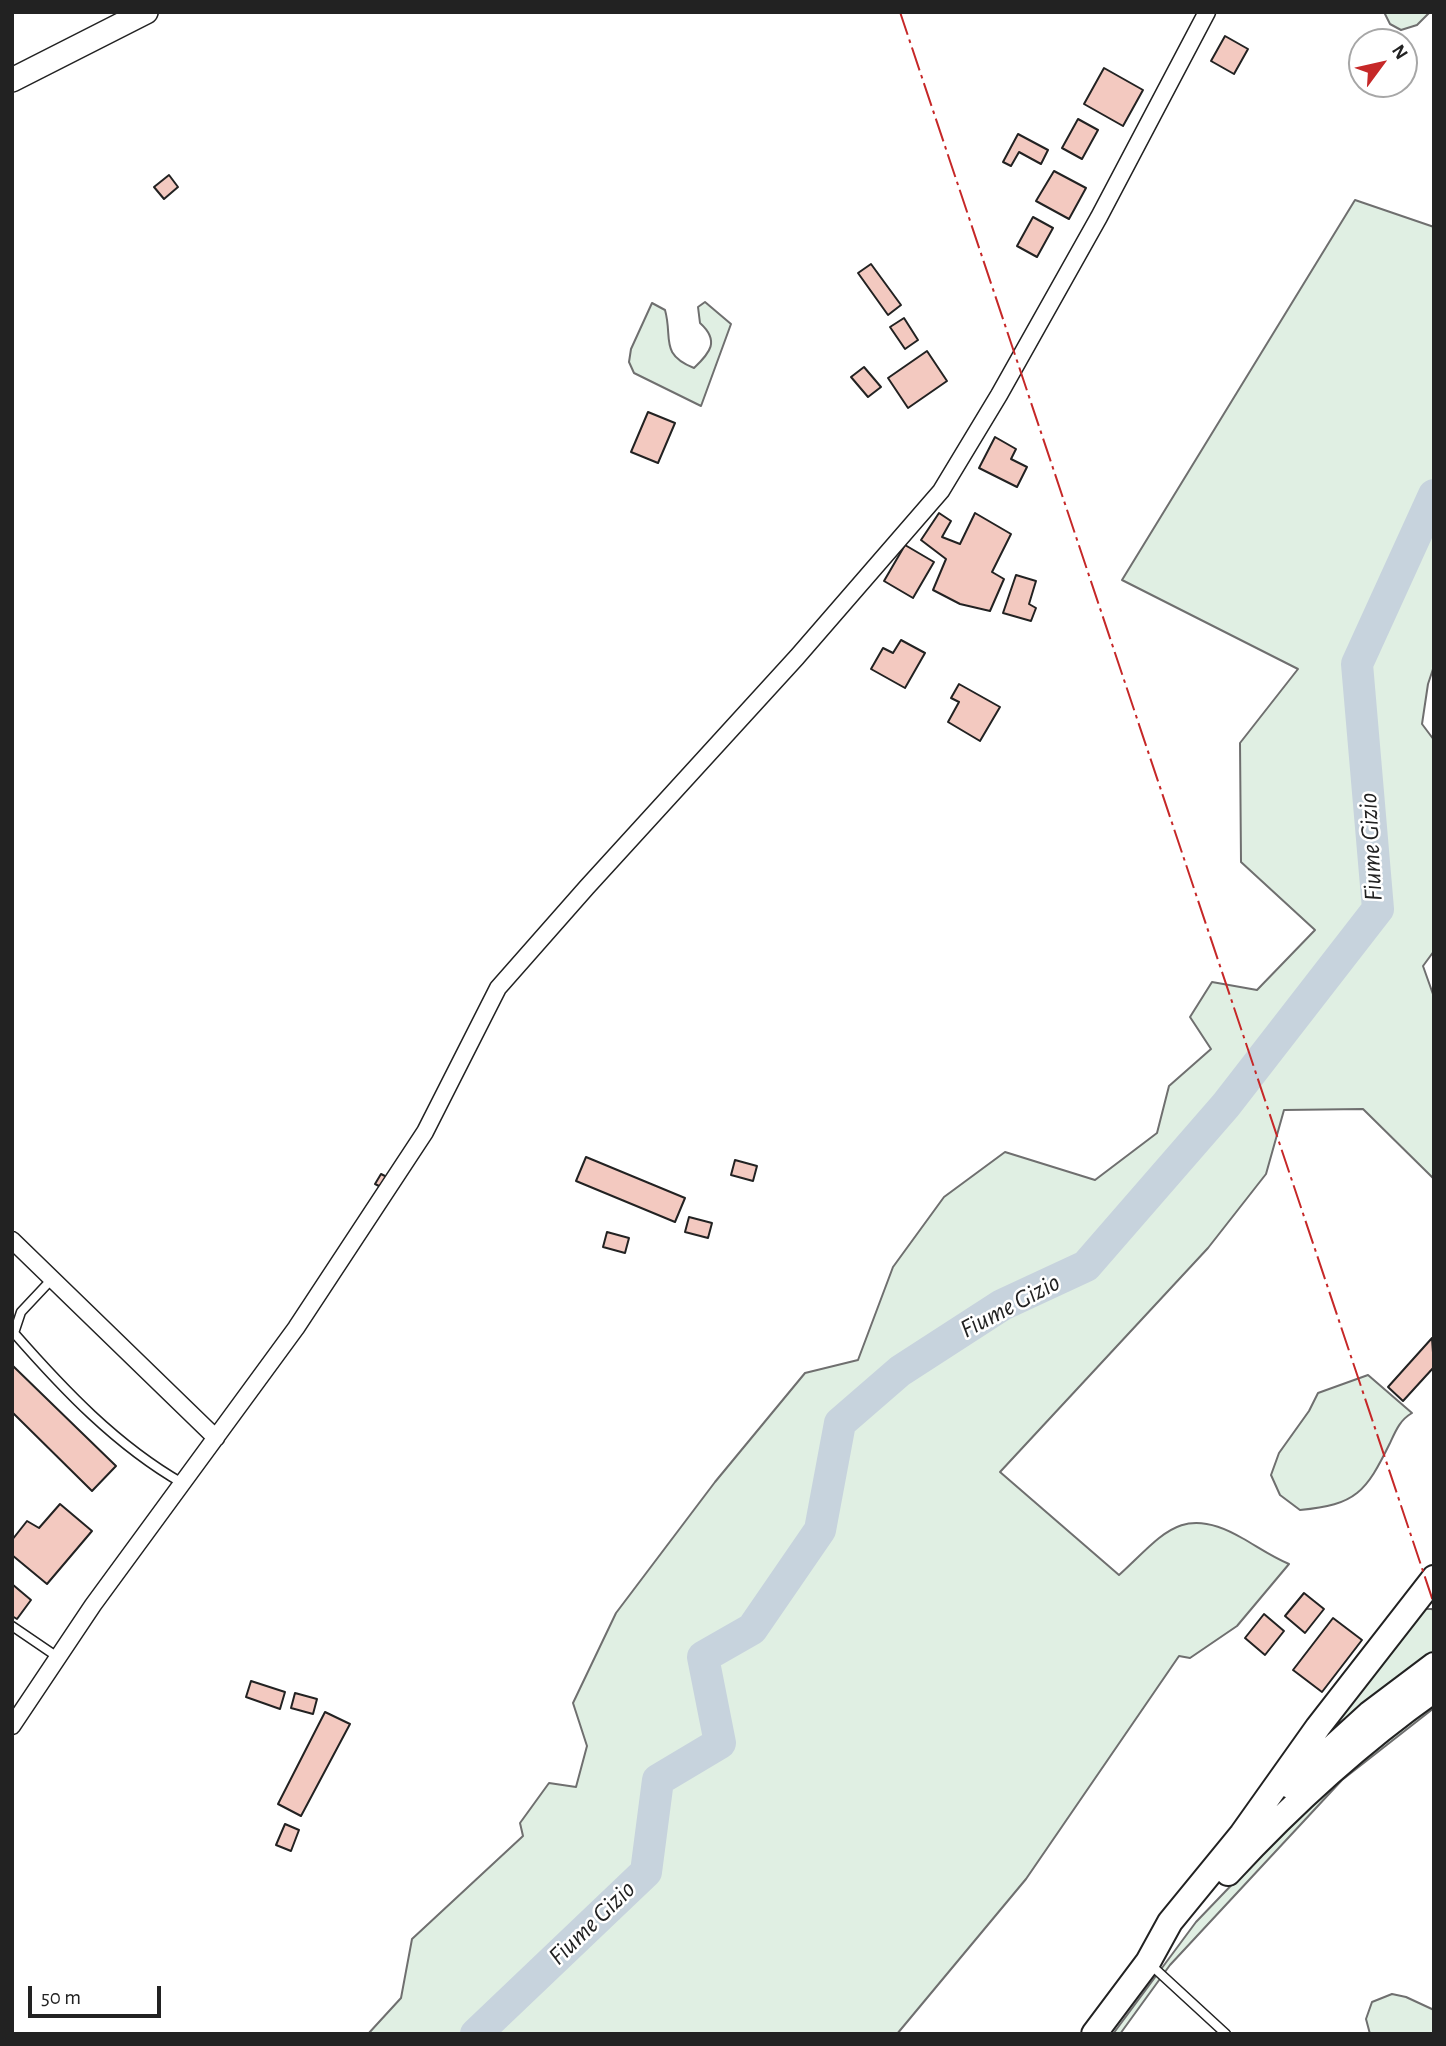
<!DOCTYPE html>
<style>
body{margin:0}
#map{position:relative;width:1446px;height:2046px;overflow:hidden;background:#fff;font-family:"Alegreya Sans",sans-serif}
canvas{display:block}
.frame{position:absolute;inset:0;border:14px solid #222;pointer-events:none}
.north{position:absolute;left:1348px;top:28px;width:70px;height:70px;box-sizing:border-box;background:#fff;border:2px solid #a7a7a7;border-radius:50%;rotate:57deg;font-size:19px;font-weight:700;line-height:28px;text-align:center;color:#222}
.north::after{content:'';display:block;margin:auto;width:24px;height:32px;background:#c62828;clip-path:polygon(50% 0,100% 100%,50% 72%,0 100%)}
.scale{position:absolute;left:28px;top:1986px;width:133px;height:32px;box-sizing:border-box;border:4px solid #222;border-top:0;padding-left:9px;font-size:21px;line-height:24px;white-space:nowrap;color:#222;-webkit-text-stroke:5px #fff;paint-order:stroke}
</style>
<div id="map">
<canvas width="1446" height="2046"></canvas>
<div class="frame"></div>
<div class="north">N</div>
<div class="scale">50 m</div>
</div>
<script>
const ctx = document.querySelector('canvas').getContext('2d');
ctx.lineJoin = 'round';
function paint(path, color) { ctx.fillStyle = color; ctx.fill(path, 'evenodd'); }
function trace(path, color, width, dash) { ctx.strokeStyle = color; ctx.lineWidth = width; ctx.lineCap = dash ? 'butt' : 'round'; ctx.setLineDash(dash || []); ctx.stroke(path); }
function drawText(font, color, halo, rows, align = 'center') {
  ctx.font = font + ' "Alegreya Sans",sans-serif'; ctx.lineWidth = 5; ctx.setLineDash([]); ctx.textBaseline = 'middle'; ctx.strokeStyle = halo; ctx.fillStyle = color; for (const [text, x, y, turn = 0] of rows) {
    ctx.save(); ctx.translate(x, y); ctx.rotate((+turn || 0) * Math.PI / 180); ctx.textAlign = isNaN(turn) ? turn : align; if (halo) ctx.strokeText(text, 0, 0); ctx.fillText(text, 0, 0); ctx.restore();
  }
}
const green = new Path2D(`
 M1384,12H1430L1417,25L1401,30L1390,24Z
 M1355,200L1434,227V666L1428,684L1422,724L1434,740V951L1423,966L1434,997V1179L1363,1109L1284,1110L1266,1174L1208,1248L1000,1472L1119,1575C1162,1536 1181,1502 1242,1538C1258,1547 1272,1557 1289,1564L1237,1626L1190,1658L1179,1656L1026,1879L897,2034H368L401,1998L412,1939L523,1836L520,1823L549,1783L576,1787L587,1746L573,1703L616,1613L715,1482L805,1373L858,1360L893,1267L944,1197L1005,1152L1095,1180L1157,1133L1169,1086L1211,1049L1190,1017L1212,982L1257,990L1315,930L1241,862L1240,743L1298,669L1122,580Z
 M705,302L731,324L701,406L634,373L629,362L631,349L652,303L665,310C673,338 659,354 694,368C710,353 720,341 700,323L698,307Z
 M1368,1375L1412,1413C1400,1420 1396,1430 1390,1443C1366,1492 1356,1505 1300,1510L1280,1495L1271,1475L1279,1453L1309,1411L1318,1393Z
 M1423,1609H1432L1434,1612V1656L1333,1736V1722Z
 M1434,1700V1708L1342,1780L1170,1965L1120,2034H1113L1196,1922L1339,1773Z
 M1392,1994L1406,1997L1434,2010V2034H1370L1366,2019L1372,2002Z`);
const river = new Path2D(`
 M476,2034L646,1872L658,1780L720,1743L703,1657L752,1629L820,1530L840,1423L900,1371L1002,1305L1086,1266L1226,1105L1378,909L1357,664L1434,495`);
const building = new Path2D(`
 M1225,36L1248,49L1234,74L1211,61Z
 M1104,68L1143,90L1123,126L1084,104Z
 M1078,119L1098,130L1082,159L1062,148Z
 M1018,134L1048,150L1041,164L1019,152L1011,166L1003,162Z
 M1054,171L1086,188L1069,219L1036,201Z
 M169,175L178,187L164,199L154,187Z
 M1033,217L1053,228L1037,257L1017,246Z
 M871,264L901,305L888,315L858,273Z
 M904,318L918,340L905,349L890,327Z
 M927,351L947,381L908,408L888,378Z
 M864,367L881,387L868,397L851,377Z
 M648,412L675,423L658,463L631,452Z
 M995,437L1016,449L1011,459L1027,467L1017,487L979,468Z
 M939,513L951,521L942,537L960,544L975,513L1011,534L992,572L1004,579L990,611L960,604L933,590L946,559L921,540Z
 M905,545L934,562L913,598L884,581Z
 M1016,575L1036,581L1029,604L1036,608L1031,621L1003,613Z
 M901,640L925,653L905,688L871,669L883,648L893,653Z
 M959,684L1000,707L980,741L948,722L959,702L951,698Z
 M586,1157L685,1198L675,1222L576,1181Z
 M735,1160L757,1166L753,1181L731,1175Z
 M381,1174L387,1177L381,1187L375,1184Z
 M689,1217L712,1223L708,1238L685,1232Z
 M607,1232L629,1238L625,1253L603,1247Z
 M1432,1338L1434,1367L1403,1401L1388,1387Z
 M12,1365L116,1466L92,1491L12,1412Z
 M60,1504L92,1531L47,1584L12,1555V1540L27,1521L39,1528Z
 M12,1584L31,1600L17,1619L12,1616Z
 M1304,1593L1324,1609L1305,1633L1285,1616Z
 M1264,1614L1284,1631L1265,1655L1245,1638Z
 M1333,1618L1362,1640L1322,1692L1293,1670Z
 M251,1681L285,1692L280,1709L246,1697Z
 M295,1693L317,1699L313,1714L291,1708Z
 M325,1712L350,1724L301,1816L278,1804Z
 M285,1824L299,1830L291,1851L276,1845Z`);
const lane = new Path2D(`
 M52,1279L21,1312L14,1333C64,1390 116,1445 182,1483
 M12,1626L59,1658
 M1151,1965L1226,2034`);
const street = new Path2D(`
 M12,1240L216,1438
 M12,1726L93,1605L296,1328L425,1132L498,988L587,887L797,657L941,491L999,395L1099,217L1207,12`);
const secondary = new Path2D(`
 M12,80L146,12`);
const primary = new Path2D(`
 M1290,1786L1369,1714L1434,1665
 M1228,1873C1290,1806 1359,1743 1434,1690
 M1094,2034L1148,1962L1170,1922L1242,1834L1318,1727L1434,1578`);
const power = new Path2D(`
 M900,12L1434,1604`);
const waterNames = [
 ["Fiume Gizio",1371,847,-93],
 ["Fiume Gizio",1010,1306,-28],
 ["Fiume Gizio",592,1923,-44]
];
paint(green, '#e0efe3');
trace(green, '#6f6f6f', 2);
trace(river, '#c7d3dd', 32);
paint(building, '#f3c9c0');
trace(building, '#222', 2);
trace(lane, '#222', 11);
trace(street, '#222', 19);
trace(secondary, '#222', 26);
trace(primary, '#222', 28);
trace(lane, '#fff', 8);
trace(street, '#fff', 16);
trace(secondary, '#fff', 23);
trace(primary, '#fff', 24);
trace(power, '#c62828', 2, [24, 5, 3.5, 5]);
drawText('italic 26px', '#222', '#fff', waterNames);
</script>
